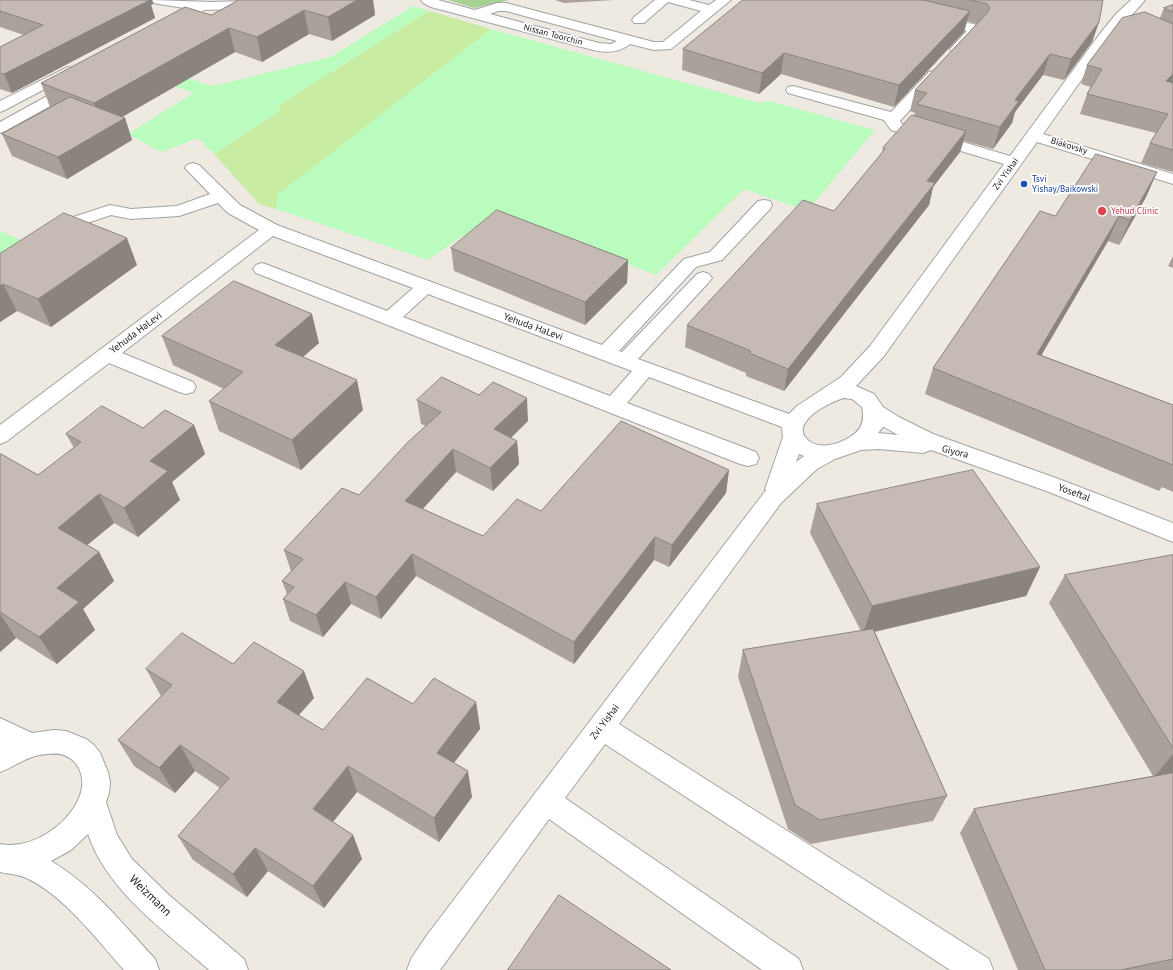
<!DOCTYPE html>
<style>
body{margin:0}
canvas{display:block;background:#eee9e1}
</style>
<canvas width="1173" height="970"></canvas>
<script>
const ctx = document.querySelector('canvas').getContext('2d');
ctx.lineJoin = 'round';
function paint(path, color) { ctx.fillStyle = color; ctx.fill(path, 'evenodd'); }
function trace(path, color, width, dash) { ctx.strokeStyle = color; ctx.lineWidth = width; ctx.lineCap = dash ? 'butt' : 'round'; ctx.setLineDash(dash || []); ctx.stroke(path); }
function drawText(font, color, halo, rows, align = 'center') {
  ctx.font = font + ' "PT Sans",sans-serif'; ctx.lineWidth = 3.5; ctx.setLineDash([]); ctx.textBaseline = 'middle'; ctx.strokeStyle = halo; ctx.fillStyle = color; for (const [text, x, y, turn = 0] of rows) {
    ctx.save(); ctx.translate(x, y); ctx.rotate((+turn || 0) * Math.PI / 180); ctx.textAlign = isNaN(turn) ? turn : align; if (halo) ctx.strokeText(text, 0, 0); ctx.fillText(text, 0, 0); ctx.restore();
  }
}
const grass = new Path2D(`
 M429,11L491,29L278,195L276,209L259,204L214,154L278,112L281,104Z`);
const forest = new Path2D(`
 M448,0H509L474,8Z`);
const park = new Path2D(`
 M413,6L429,11L281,104L278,112L214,154L198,138L162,152L128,134L194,93L126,69L140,61L211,86L226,83L331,57Z
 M491,29L759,103L769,101L875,130L807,211L744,189L656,275L506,218L461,237L428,260L276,209L277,195Z
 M0,231L45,250L0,263Z`);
const minor = new Path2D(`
 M152,0L212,2L272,0L270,3L241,9L203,10C198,22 188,38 173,34L171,31L185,20L190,9L159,4L154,3Z
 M421,0H438L475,10L497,3H506L654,42H663L701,11L668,2L644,23H634L632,20L634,17L655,0H689L709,5L716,0H731L671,49L654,50L630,44C619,53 606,53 593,50L431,7L423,3ZM498,11H506L617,41L611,44L599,43L490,14Z
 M1131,0H1145L1109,41L1043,134L1173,174V184L1037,142L884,356L856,386L874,394L883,407L899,417L933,434L1064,481L1173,523V542L1049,492L931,450L923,453L879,449L861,450L835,459L817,469L781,503L619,724L989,959L993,970H950L605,744L565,798L799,959L803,970H762L549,819L440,970H407L411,959L427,935L766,490L765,489L783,437L782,427L649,377L627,403L756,452L759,458L756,464L748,466L740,464L256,273L253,269L256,265L262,263L268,265L387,311L413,288L273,236L122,353L193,382L196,387L193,392L186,394L179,392L109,363L7,441L0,444V425L259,230L228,213L218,203L179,216L131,219L111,215L61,232L55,231L52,227L55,223L110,205L131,209L177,206L210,194L185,168L187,165L193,163L199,165L240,205L277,225L602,345L684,259L710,252L758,201L764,200L770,201L772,205L770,209L722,260L696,267L619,351L622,352L697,274L703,272L709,274L712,278L709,282L638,359L789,414L797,406L841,377L870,346L1004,164L891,130L884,120L788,93L786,90L788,87L793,86L891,112L929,72L934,71L939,72L941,75L939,78L900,121L902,124L1010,156L1099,35L1116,14ZM428,294L632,371L610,396L403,317ZM843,398L852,399L862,407C865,420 862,430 850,437C837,445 816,451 805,437C802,433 802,427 805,423C812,411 830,403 843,398ZM883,427H884L898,435L878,433ZM799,454L804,456L796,462Z
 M937,15L981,26L983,29L962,52L957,53L952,52L950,49L967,31L932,22L930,19L932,16Z
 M68,67L73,68L75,71L73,74L5,110L0,112V101Z
 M74,83L79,84L81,87L79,90L5,131L0,133V122L69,84Z
 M0,718L32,733L54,730L66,731L86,739L94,745L100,753L108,772L110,782L109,793L106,802L117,835L132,859L170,896L244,959L248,970H209C166,932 107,891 88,834L71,850L51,861C93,886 123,924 155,959L159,970H124C97,940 62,893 24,877C16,874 9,874 0,872V844C31,850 67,826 79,798C86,783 82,763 66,756C58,752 47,754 39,755C24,758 14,767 0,772Z`);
const wall = new Path2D(`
 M0,0H152L153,4L151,5L155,18L12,93L0,89V47L24,35L0,27Z
 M239,0H373L375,15L332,41L309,34L262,62L235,52L122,117L125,118L132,140L67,179L12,156L2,134L50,107L41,83L211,15Z
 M555,0H614L564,3Z
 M743,0H1103L1099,22L1092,42L1064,80L1043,75L1015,112L1012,123L993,149L964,141L960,152L933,187L929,205L784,391L746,376V373L685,347L687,325L834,211L882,154L883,148L914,116L915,113L910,111L915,90L977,24L967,21L964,32L894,107L781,74L759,94L682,70L683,49Z
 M1173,5V172L1141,163L1150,143L1156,133L1080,114L1087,94L1091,87L1081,84L1087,65L1160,18L1164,8Z
 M1157,172L1146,197L1119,245L1108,241L1041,355L1173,405V492L1162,487L1159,491L925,394L933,368L1055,216Z
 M451,248L628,260L627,283L585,325L454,271Z
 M0,254L137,265L51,327L17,311L0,322Z
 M1173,256V268L1168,266Z
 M162,336L319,343L303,357L363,410L301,470L219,431L209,401L224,389L173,365Z
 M417,400L528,421L511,438L517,441L519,464L493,491L456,472L423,509L483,536L541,511L729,470L726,493L669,567L654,560L574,664L416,576L381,619L351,604L323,637L290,621L283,599L287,594L282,581L291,571L284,550L359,495L426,426L421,424Z
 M194,425L205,454L172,482L180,500L138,537L114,523L87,545L99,552L114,581L83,609L95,630L57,664L16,638L0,652V454L38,475L74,448L66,434L143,428Z
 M817,504L1040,567L1026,596L875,632L947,796L933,821L811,844L788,829L738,677L743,650L861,631L810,533Z
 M1173,555V970H1018L960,833L974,809L1153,776L1049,603L1065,575Z
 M233,664L314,698L299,715L323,730L413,704L476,702L480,729L454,763L472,797L439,842L357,792L333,822L353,835L362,859L324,908L268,871L247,897L193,860L178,836L220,788L195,771L175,793L134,766L118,740L161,696L146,669Z`);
const shadedWall = new Path2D(`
 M133,0H152L153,4L151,5L155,18L12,93L4,74Z
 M351,0H373L375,15L332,41L328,17Z
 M304,10L309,34L262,62L257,37Z
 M970,11L964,32L894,107L899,85Z
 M1099,22L1092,42L1064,80L1071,59Z
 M229,28L235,52L103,128L94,103Z
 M784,53L781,74L759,94L762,73Z
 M1050,54L1043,75L1015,112L1012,123L993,149L1000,127L1015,100Z
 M1173,74V85L1166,81Z
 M125,118L132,140L67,179L58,157Z
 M966,131L960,152L933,187L929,205L784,391L788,369L927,181Z
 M1157,172L1146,197L1119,245L1130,220Z
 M1119,216L1108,241L1027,380L1037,354Z
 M127,238L137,265L51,327L38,299Z
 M628,260L627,283L585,325V302Z
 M3,284L17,311L0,322V286Z
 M312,314L319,343L283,374L275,345Z
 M357,380L363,410L301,470L292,440Z
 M527,398L528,421L496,452L494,429Z
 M194,425L205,454L172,482L180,500L138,537L124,508L150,461Z
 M517,441L519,464L493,491L490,468Z
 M453,449L456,472L409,524L405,501Z
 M729,470L726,493L669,567L672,545Z
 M99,494L114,523L74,556L58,528Z
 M655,537L654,560L574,664V642Z
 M99,552L114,581L83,609L95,630L57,664L39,637L57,588Z
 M412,554L416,576L381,619L376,597Z
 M1040,567L1026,596L863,634L872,606Z
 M345,582L351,604L323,637L316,615Z
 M0,614L16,638L0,652Z
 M304,671L314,698L287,728L277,702Z
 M476,702L480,729L442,778L437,753Z
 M180,745L195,771L175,793L159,768Z
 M1173,754V773L1154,777Z
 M348,766L357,792L323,834L313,809Z
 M468,771L472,797L439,842L434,818Z
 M353,835L362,859L324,908L313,886Z
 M255,848L268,871L247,897L233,874Z`);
const building = new Path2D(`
 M0,0H150L4,74L0,73V47L43,25L0,11Z
 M239,0H357L328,17L304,10L257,37L229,28L94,103L41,83L185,7L211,15Z
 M743,0H923L970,11L899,85L784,53L762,73L683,49Z
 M970,0H1103L1099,22L1071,59L1050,54L1015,100L1019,101L1000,127L917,104L927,93L915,90L988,12L990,8L987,4Z
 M1173,5V12L1164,8Z
 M1145,12L1173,24V74L1166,81L1173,83V150L1150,143L1168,114L1087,94L1102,69L1087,65L1122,18Z
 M70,97L125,118L58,157L2,134Z
 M912,115L966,131L927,181L935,183L788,369L749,353L751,351L687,325L803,200L834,211L885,149L883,148Z
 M1096,154L1157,172L1130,220L1119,216L1037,354L1173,405V465L933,368L1040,211L1055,216Z
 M497,210L628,260L585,302L451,248Z
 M64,213L127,238L38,299L3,284L0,286V254Z
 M234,281L312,314L275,345L357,380L292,440L209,401L243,372L162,336Z
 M442,377L479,395L493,382L527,398L494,429L517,441L490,468L453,449L405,501L483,536L517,499L541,511L621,421L729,470L672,545L655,537L574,642L412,554L376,597L345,582L316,615L283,599L294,587L282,581L303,559L284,550L342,488L359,495L408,442L441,412L417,400Z
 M102,406L143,428L165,410L194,425L150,461L168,471L124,508L99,494L58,528L99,552L57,588L79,602L39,637L0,612V454H1L38,475L81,442L66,434Z
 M973,470L1040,567L872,606L817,504Z
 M1173,555V748L1065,575Z
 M873,629L947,796L820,820L795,805L743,650Z
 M182,633L233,664L254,642L304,671L277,702L323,730L367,678L413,704L434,678L476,702L437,753L468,771L434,818L348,766L313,809L353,835L313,886L255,848L233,874L178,836L229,778L180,745L159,768L118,740L172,685L146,669Z
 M1173,773V959L1121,970H1045L974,809Z
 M559,895L671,970H508Z`);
const markers = [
 [1024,184,4,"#1a4fb4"],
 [1102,211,5,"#e0444e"]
];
const farStreetnames = [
 ["Nissan Toorchin",553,35,15],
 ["Biakovsky",1069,146,17],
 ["Zvi Yishai",1006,174,-54]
];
const farTransitnames = [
 ["Tsvi",1032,179],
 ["Yishay/Baikowski",1032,189]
];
const farHealthnames = [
 ["Yehud Clinic",1111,211]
];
const streetNames = [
 ["Yehuda HaLevi",533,327,20],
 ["Yehuda HaLevi",136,333,-37],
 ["Giyora",955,452,14],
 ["Yoseftal",1074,493,20],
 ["Zvi Yishai",605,722,-53]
];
const nearStreetnames = [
 ["Weizmann",150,896,44]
];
paint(grass, '#c9eca3');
paint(forest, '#a7d093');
paint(park, '#bafcbd');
trace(minor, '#a3a3a3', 2);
paint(minor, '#fff');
paint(wall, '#aaa19b');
paint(shadedWall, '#8b837e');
paint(building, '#c6bbb4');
trace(building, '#8b837e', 1);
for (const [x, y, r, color] of markers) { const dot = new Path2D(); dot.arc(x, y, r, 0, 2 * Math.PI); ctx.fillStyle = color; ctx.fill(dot); trace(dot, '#fff', 1.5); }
drawText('9px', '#1c1c1c', '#fff', farStreetnames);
drawText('9px', '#164399', '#fff', farTransitnames, 'left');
drawText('9px', '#be3a42', '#fff', farHealthnames, 'left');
drawText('10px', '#1c1c1c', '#fff', streetNames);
drawText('12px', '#1c1c1c', '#fff', nearStreetnames);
</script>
